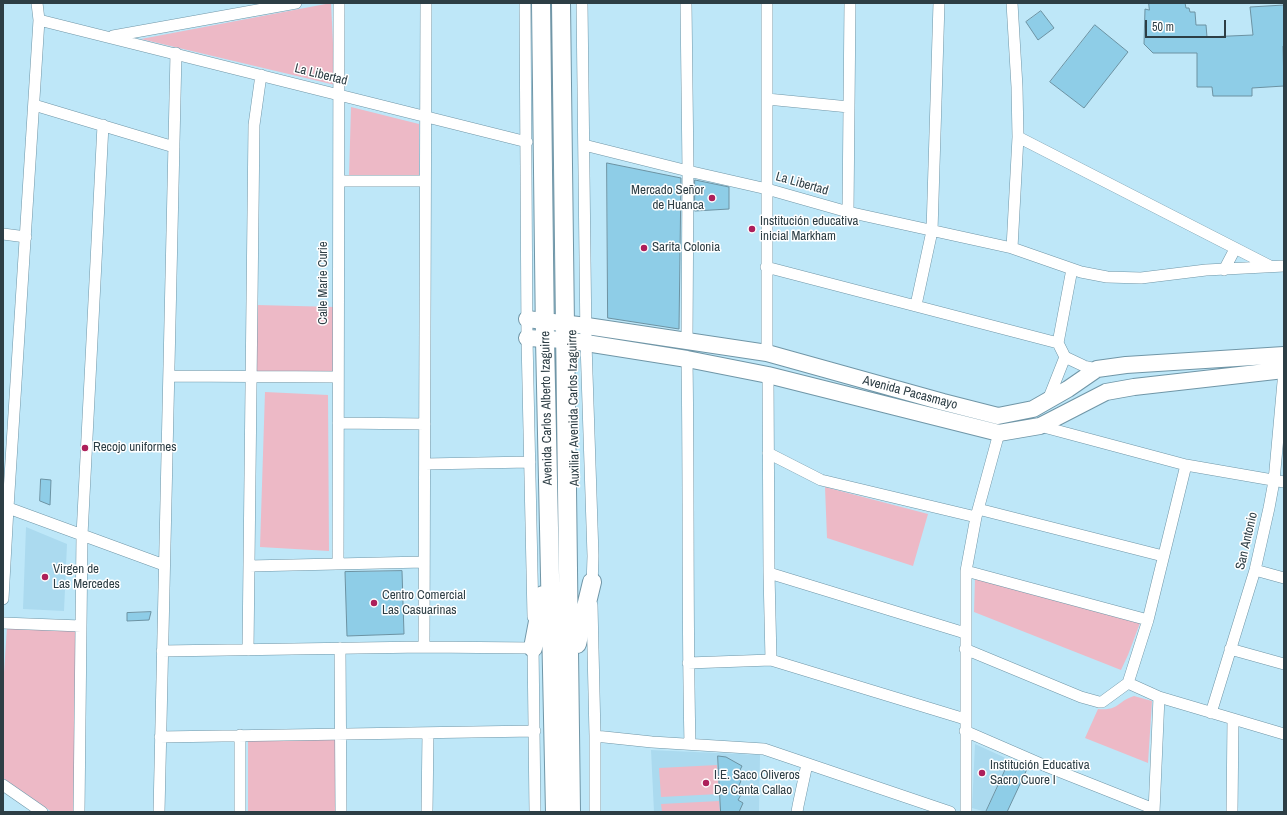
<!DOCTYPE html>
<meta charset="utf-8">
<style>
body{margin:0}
#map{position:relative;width:1287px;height:815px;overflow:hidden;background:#bee7f8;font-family:"Archivo Narrow",sans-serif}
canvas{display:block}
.frame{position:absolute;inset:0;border:4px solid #2d3e45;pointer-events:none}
.scale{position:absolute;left:1145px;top:20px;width:81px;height:18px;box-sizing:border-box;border:2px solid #2d3e45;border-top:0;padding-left:5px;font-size:12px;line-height:14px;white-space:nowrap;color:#2d3e45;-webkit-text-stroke:3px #fff;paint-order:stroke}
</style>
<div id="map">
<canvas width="1287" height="815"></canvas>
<div class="frame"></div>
<div class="scale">50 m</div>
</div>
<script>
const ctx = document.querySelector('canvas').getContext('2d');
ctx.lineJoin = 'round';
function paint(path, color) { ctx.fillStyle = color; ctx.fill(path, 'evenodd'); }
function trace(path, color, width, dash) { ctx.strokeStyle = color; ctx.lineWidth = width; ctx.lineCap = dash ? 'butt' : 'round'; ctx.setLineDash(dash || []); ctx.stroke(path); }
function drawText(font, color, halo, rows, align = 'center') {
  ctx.font = font + ' "Archivo Narrow",sans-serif'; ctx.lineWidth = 3; ctx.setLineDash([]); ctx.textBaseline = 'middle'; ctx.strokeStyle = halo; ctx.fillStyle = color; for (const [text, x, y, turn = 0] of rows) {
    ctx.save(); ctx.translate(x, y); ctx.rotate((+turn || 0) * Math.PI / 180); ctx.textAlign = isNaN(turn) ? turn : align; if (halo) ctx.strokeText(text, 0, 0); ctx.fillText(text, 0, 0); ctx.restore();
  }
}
const built = new Path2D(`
 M26,527L67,544L64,611L23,609Z
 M975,744L1010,760L986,812L972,808Z
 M651,750L760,755L759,812H654Z`);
const green = new Path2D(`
 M331,3L335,85L141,39Z
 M351,107L419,124V180L349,178Z
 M257,305L336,307V372L256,373Z
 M265,392L328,395L329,551L260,547Z
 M825,487L928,514L913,566L827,538Z
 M975,578L1140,623L1128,655L1121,670L974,612Z
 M7,627L76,630L74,812H52L3,778V688Z
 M1134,696L1152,701L1148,763L1085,738L1098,709C1120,711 1117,701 1134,696Z
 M336,738L337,812H248V740Z
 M717,765L719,794L661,797L659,768Z
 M719,801L720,812H662L661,804Z`);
const building = new Path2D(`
 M1149,3H1185L1186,8H1189L1190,12H1195L1196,25H1206L1207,37L1253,35L1250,7L1284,5V45L1283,46L1284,86L1252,88V96H1213L1212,87H1197V53H1153L1144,44L1145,9L1149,10Z
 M1041,11L1054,28L1038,40L1026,22Z
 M1095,25L1128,52L1084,108L1050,82Z
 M607,163L681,178L679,329L608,318Z
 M695,180L729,187V209L695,211Z
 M41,479L51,480L50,505L40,501Z
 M402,571L404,634L347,636L345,572Z
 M151,612L149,620L127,621V613Z
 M718,756L726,757L742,766L737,776L742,778L738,788L743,791L738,800L743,803L739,812H721Z
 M1010,760L1028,767L1007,812H986Z`);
const street = new Path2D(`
 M525,3L527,338L533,617
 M582,3L586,343L593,556L592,587
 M686,3L688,171L687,340
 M767,3V353
 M39,20L527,142
 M113,36L296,3
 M767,99L849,107
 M34,105L174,147
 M1018,137L1270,266
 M584,145L688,171L767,189L848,212L1012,248L1081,272L1107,277L1141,278L1206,270L1284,266
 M339,181H425
 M848,212L850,3
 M3,234L26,237
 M1012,248L1018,137L1017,87L1012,3
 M766,267L1058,343
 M1072,269L1058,343L1065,357L1084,366L1097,369
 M1224,270L1235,249
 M916,305L932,231L939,3
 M687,359C689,487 687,616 690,744
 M768,375L769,573L771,660
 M169,376L338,377
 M1048,400L1065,357
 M338,423L425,424
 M1040,426L1186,465L1284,482
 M768,453L821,480L976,517
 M425,464L530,462
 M3,506L164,565
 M978,509L1163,556
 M338,564L339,3
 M249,566L424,562
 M1255,570L1284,578
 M966,571L1148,620
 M769,573L965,633
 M3,599L8,508L39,20L37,3
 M592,605L595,736V812
 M3,623L81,626
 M533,643L535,812
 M424,647L426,3
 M340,648L341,812
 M965,649L1081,697L1099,702H1102L1128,683L1148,620L1186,465
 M1230,649L1284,664
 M248,650L254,125L261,75
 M162,651L424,647L533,648
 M688,663L771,660L965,719
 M1128,683L1159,697L1284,734
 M1211,713L1255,570L1269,508L1274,481L1284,371
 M965,731L1048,767L1154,809
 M595,736L652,742L764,749L950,812
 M160,737L535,731
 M3,785L42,812
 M79,812L82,535L103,125
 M159,812L176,53
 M240,812V735
 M427,812L428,733
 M797,812L798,806L807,764
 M966,812V571L976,517L999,433
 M1154,812L1159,697
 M1232,812L1233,719`);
const secondary = new Path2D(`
 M527,319L587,326L767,353L943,402L998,416L1033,409L1068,389L1097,369L1126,365L1284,355
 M527,338L565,340L586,343L687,359L768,375L999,433L1040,426L1106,392L1134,387L1284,370`);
const primary = new Path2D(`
 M541,3L545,339L555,812
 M561,3L571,812
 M577,644L592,582
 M533,648L543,595`);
const markers = [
 [712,198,4,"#ad1f5a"],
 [752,229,4,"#ad1f5a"],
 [644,248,4,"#ad1f5a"],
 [85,448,4,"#ad1f5a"],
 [45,577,4,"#ad1f5a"],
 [374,603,4,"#ad1f5a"],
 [982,773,4,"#ad1f5a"],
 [706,783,4,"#ad1f5a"]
];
const streetNames = [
 ["La Libertad",321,75,14],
 ["La Libertad",802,184,16],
 ["Calle Marie Curie",324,283,-90],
 ["Avenida Pacasmayo",910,393,15],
 ["Avenida Carlos Alberto Izaguirre",547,408,-91],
 ["Auxiliar Avenida Carlos Izaguirre",574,408,-91],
 ["San Antonio",1247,541,-77]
];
const poiNames = [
 ["Mercado Señor",704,191,"right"],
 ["de Huanca",704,206,"right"],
 ["Institución educativa",760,222],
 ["inicial Markham",760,237],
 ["Sarita Colonia",652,248],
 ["Recojo uniformes",93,448],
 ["Virgen de",53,570],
 ["Las Mercedes",53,585],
 ["Centro Comercial",382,596],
 ["Las Casuarinas",382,611],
 ["Institución Educativa",990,766],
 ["Sacro Cuore I",990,781],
 ["I.E. Saco Oliveros",714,776],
 ["De Canta Callao",714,791]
];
paint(built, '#abdaef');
paint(green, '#edb9c6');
paint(building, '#8ecde7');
trace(building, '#6c92a2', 1);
trace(street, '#7096a7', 12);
trace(secondary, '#7096a7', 18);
trace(primary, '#7096a7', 20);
trace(street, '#fff', 11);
trace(secondary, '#fff', 16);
trace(primary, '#fff', 18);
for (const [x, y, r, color] of markers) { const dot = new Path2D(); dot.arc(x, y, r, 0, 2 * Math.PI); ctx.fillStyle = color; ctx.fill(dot); trace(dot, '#fff', 1.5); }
drawText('13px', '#2d3e45', '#fff', streetNames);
drawText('13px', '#2d3e45', '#fff', poiNames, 'left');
</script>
